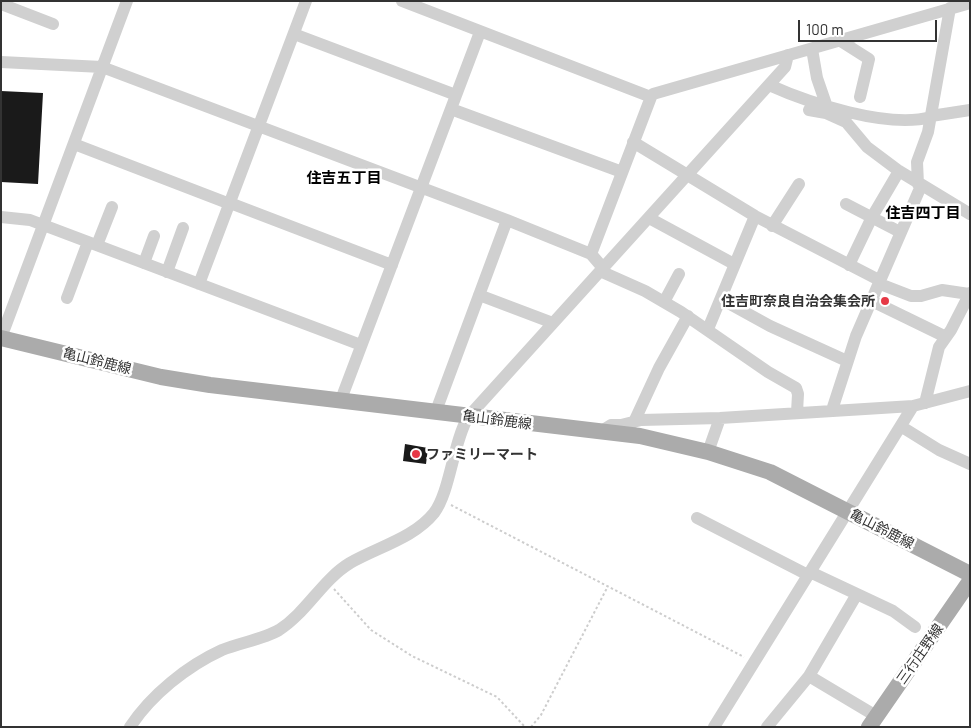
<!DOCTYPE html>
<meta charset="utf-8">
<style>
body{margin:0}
#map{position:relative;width:971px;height:728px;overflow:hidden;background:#fff;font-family:Barlow,sans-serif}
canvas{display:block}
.frame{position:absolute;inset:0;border:2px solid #333;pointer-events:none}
.scale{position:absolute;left:798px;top:20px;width:139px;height:22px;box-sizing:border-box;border:2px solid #333;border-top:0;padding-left:6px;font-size:15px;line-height:18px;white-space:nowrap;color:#333;-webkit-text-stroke:4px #fff;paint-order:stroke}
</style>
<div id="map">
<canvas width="971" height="728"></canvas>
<div class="frame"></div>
<div class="scale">100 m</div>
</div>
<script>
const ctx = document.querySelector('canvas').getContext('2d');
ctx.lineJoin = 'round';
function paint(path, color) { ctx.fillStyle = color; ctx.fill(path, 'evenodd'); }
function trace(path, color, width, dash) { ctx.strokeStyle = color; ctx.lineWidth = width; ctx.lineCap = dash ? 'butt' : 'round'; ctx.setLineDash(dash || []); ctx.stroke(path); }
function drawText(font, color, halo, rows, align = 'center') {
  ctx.font = font + ' Barlow,"Noto Sans JP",sans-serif'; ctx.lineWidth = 5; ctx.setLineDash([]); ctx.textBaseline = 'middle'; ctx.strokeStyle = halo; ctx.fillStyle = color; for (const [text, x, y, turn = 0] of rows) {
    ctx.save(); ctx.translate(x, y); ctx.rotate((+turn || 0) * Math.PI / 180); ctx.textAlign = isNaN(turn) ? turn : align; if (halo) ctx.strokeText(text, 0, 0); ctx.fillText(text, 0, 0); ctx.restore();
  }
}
const building = new Path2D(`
 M1,91L43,93L38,184L1,182Z
 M405,444L428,448L426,464L403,461Z`);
const path = new Path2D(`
 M451,505L744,657
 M334,589L371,630L412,656L497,697L525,727
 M531,727L541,715L608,586`);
const minor = new Path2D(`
 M402,1L651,97L653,94L970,3
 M1,4L53,24
 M294,34L456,95
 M839,40L869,59L860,97
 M812,49L817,78L827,107L826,111
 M1,62L102,67L507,220L591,254L603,268
 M769,85C809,103 888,129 931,117
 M451,109L622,172
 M809,110L826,113L846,122L867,147L899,171L970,214
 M931,116L970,110
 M633,142L755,216L879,280
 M74,144L230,204
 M918,184L917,162L928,132L950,8
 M230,203L392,265
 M846,204L900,232
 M1,217L30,220L361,345
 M649,218L734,264
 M772,226L799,184
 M97,245L112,207
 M591,254L651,97
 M144,263L154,236
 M849,265L872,217L899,171
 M600,271L645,291L681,312L768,372L796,388L798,394L797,412
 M167,272L183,228
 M199,284L306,1
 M880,284L911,296H921L942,290L969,294
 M479,295L553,323
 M67,298L88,242
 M721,299L770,326L847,361
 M872,301L946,337
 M664,302L679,274
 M708,329L755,216
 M1,338L127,1
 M340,402L480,32
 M925,403L939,347L951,330L970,293
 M832,410L856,336L921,186
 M436,411L507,220
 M634,422L659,368L688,316
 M902,427L939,450L970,464
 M603,430L611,425H621L641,420L720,418L913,406L970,391
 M708,452L720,418
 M697,518L808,575
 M810,572L893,611L915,627
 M809,676L876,716
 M130,727C151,695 187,666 222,650C239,643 264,639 279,630C307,612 322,580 350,563C378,547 414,538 434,513C450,492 453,443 468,417L785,67L788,55
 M714,727L913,406
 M767,727L809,676L857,594`);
const major = new Path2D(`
 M1,338L161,377L210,385L640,436L708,452L770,472L970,574
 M869,727L970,581`);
const markers = [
 [885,301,5,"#e63946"],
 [416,454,5,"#e63946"]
];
const poiNames = [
 ["住吉町奈良自治会集会所",875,301],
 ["ファミリーマート",426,454,"left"]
];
const streetNames = [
 ["亀山鈴鹿線",97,361,14],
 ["亀山鈴鹿線",497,420,7],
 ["亀山鈴鹿線",882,529,27],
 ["三行庄野線",920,654,-55]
];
const neighbourhoodNames = [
 ["住吉五丁目",344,178],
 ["住吉四丁目",923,213]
];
paint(building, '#1a1a1a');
trace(path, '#cdcdcd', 2, [2.5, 2.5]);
trace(minor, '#d0d0d0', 12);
trace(major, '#ababab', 16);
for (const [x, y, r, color] of markers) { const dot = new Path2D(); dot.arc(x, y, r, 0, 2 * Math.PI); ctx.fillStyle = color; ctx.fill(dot); trace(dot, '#fff', 2); }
drawText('bold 14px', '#333', '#fff', poiNames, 'right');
drawText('14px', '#333', '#fff', streetNames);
drawText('bold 15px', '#000', '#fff', neighbourhoodNames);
</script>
